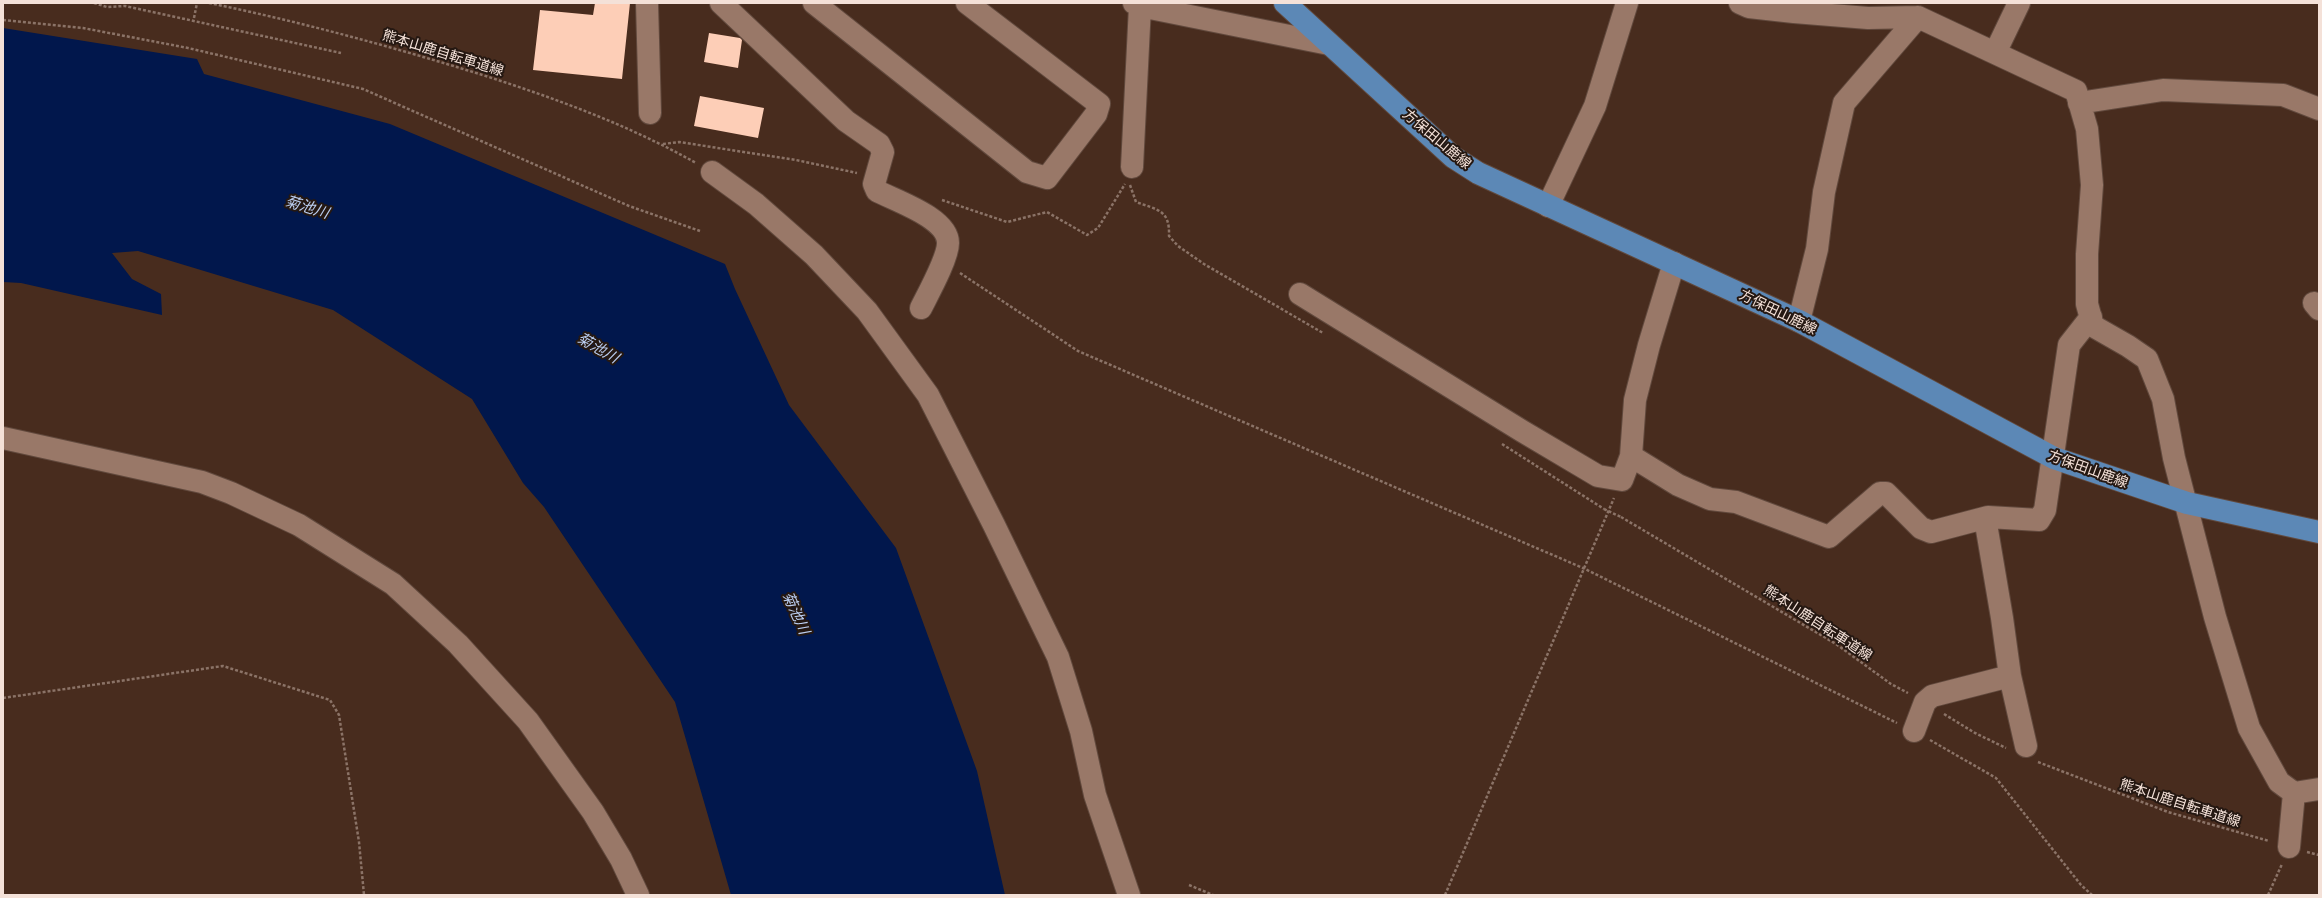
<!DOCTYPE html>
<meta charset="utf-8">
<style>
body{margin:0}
#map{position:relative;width:2322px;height:898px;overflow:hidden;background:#482c1e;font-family:Ubuntu,sans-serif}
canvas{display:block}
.frame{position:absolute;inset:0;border:4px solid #f4e1d8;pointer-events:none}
</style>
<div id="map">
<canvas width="2322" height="898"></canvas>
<div class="frame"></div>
</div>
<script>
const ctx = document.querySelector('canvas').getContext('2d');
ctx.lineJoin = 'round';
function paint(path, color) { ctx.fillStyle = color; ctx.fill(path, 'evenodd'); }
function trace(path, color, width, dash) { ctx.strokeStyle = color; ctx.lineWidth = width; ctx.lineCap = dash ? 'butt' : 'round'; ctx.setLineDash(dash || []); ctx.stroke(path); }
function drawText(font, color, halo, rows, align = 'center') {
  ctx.font = font + ' Ubuntu,"Noto Sans JP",sans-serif'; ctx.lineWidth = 4; ctx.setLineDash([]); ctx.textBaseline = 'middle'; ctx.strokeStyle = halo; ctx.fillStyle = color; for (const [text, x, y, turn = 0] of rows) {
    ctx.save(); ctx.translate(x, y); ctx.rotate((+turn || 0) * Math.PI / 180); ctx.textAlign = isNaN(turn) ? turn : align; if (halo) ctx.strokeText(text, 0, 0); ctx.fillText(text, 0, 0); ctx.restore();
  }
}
const water = new Path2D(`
 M3,28L197,59L204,74L390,124L725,264L735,289L789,405L896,548L977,771L1005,895H731L675,702L544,507L523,483L472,399L333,310L138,251L112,253L132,279L161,294L162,315L21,283L3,282Z`);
const building = new Path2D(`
 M595,3H630L622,79L533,70L540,10L593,15Z
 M709,33L740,38L742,40L738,68L704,62Z
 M700,96L764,108L758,138L694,126Z`);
const path = new Path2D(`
 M94,3L107,7L125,6L341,53
 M209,3C306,23 401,49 495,79C565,102 632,127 696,163
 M194,18L197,3
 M3,20L83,28L188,48L363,89L629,206L700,231
 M663,144L679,142L796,160L857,173
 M1130,185L1136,202C1158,210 1170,210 1169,236L1178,246L1204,264L1323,333
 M942,200L1007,222L1047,212L1087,235L1098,228L1125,184
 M960,273L1078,351L1583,568L1897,723
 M1502,444L1604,509
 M1621,517L1836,644L1891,684L1908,693
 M3,698L223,666L330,700L339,715L359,842L364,895
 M1944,714L1975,733L2006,748
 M1930,740L1996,778L2081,885L2092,895
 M2038,762L2168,812L2269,841
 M2307,852L2319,855
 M1189,885L1213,895
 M1445,895L1614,498
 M2268,895L2282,864`);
const minor = new Path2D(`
 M647,3L650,113
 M721,3L846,121L879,144L883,152L874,184L877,191C896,201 948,218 948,243C948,258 928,294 921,308
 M814,3L1027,172L1047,178L1096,114L1099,104L967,3
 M1134,3L1140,6L1329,44
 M1740,3L1749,7L1794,12L1868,18L1918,17L2076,91L2087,129L2092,185L2087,254V304L2093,326L2128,346L2147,359L2163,399L2174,458L2215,617L2249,728L2279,782L2294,793L2319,789
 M1995,53L2019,3
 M2079,103L2163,90L2283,95L2319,109
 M1132,167L1140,6
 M712,172L756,204L814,255L867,311L928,395L994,525L1058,657L1081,731L1095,795L1129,895
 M1548,206L1595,106L1627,3
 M1300,294L1522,431L1598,476L1622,480L1631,456L1635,400L1649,345L1674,263
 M2314,303L2319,309
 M1799,321L1817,249L1824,192L1844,103L1918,17
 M3,438L202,482L231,493L299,525L393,584L458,644L528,721L593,812L621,859L638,895
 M1631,456L1678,485L1710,499L1736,502L1829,537L1880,493H1886L1921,528L1931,532L1988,517L2039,520L2045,510L2069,345L2091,317
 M1985,518L2002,618L2010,676L2026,746
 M1914,731L1925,702L1932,696L2010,676
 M2289,847L2294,793`);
const major = new Path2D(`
 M1285,3L1453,157L1478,173L1799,321L2054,458L2187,503L2319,532`);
const pathBridge = new Path2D(`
 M1604,509L1621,517`);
const streetNames = [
 ["熊本山鹿自転車道線",443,53,17],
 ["方保田山鹿線",1437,139,40],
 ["方保田山鹿線",1778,312,26],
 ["方保田山鹿線",2088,469,20],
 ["熊本山鹿自転車道線",1818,623,33],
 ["熊本山鹿自転車道線",2180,803,18]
];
const waterNames = [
 ["菊池川",307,207,17],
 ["菊池川",598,348,30],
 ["菊池川",796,613,66]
];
paint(water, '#01174c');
paint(building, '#fdceb7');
trace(minor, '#61493d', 24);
trace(major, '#61493d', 24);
trace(path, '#8b7367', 2.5, [3, 2]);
trace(minor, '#997868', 22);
trace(major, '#5c88b6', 22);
trace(pathBridge, '#8b7367', 2.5, [3, 2]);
drawText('14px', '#f4e1d8', '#251812', streetNames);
drawText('italic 15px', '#bacdf0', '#251812', waterNames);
</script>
